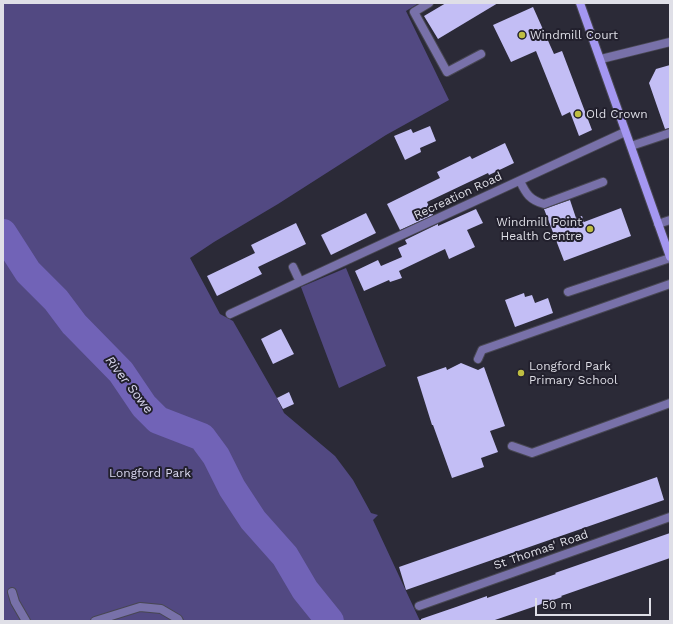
<!DOCTYPE html>
<style>
body{margin:0}
#map{position:relative;width:673px;height:624px;overflow:hidden;background:#2b2a37;font-family:"Work Sans",sans-serif}
canvas{display:block}
.frame{position:absolute;inset:0;border:4px solid #dfdfe7;pointer-events:none}
.scale{position:absolute;left:535px;top:598px;width:116px;height:18px;box-sizing:border-box;border:2px solid #dfdfe7;border-top:0;padding-left:5px;font-size:12px;line-height:14px;white-space:nowrap;color:#dfdfe7;-webkit-text-stroke:3px #22202d;paint-order:stroke}
</style>
<div id="map">
<canvas width="673" height="624"></canvas>
<div class="frame"></div>
<div class="scale">50 m</div>
</div>
<script>
const ctx = document.querySelector('canvas').getContext('2d');
ctx.lineJoin = 'round';
function paint(path, color) { ctx.fillStyle = color; ctx.fill(path, 'evenodd'); }
function trace(path, color, width, dash) { ctx.strokeStyle = color; ctx.lineWidth = width; ctx.lineCap = dash ? 'butt' : 'round'; ctx.setLineDash(dash || []); ctx.stroke(path); }
function drawText(font, color, halo, rows, align = 'center') {
  ctx.font = font + ' "Work Sans",sans-serif'; ctx.lineWidth = 4; ctx.setLineDash([]); ctx.textBaseline = 'middle'; ctx.strokeStyle = halo; ctx.fillStyle = color; for (const [text, x, y, turn = 0] of rows) {
    ctx.save(); ctx.translate(x, y); ctx.rotate((+turn || 0) * Math.PI / 180); ctx.textAlign = isNaN(turn) ? turn : align; if (halo) ctx.strokeText(text, 0, 0); ctx.fillText(text, 0, 0); ctx.restore();
  }
}
const green = new Path2D(`
 M3,3H419L406,11L449,100L386,135L278,204L214,242L190,258L220,314L233,321L277,398L284,413L335,456L353,480L371,513L378,515L373,520L420,621H3Z
 M346,268L386,366L339,388L301,287Z`);
const river = new Path2D(`
 M3,233L28,272L56,300L74,324L121,372L144,406L158,420L202,437L216,456L232,488L253,520L285,556L305,590L330,621`);
const building = new Path2D(`
 M446,3H498L438,39L424,16Z
 M533,7L554,54L562,51L592,130L579,136L570,112L562,116L536,51L511,62L493,25Z
 M670,65V128L665,129L649,83L656,69Z
 M430,126L436,141L420,148L421,152L405,160L394,136L411,129L413,133Z
 M505,143L514,163L489,175L488,173L427,202L433,215L400,230L387,204L440,178L437,172L470,156L472,159Z
 M570,200L576,218L582,216L584,222L621,208L631,236L564,261L544,209Z
 M476,209L483,223L467,230L475,247L449,259L445,249L399,271L402,278L390,282L389,280L364,291L355,271L378,260L381,266L402,257L398,248L407,244L405,240L438,224V226Z
 M366,213L376,233L331,255L321,235Z
 M296,223L306,244L258,267L262,274L217,296L207,276L255,253L251,245Z
 M524,293L525,297L532,295L535,303L548,298L553,313L515,327L505,300Z
 M281,329L294,354L273,364L261,339Z
 M461,363L478,370L484,367L505,426L490,431L498,452L481,458L484,467L452,478L433,425H432L417,377L446,367L447,370Z
 M289,392L294,404L283,409L277,398Z
 M657,477L664,500L406,590L399,567Z
 M670,533V558L561,596L562,597L492,621H421V619L456,607L487,596V598L556,574L555,573Z`);
const lane = new Path2D(`
 M429,3L414,12L447,72L481,54
 M631,146L670,133
 M520,181C526,194 530,200 544,204L603,182
 M658,224L670,220
 M568,292L670,258
 M478,359L482,350L670,284
 M512,446L532,453L670,403
 M12,592L15,602L26,621
 M95,621L140,607L161,609L178,619L179,621`);
const street = new Path2D(`
 M601,59L670,42
 M293,267L300,282
 M230,314L625,132
 M419,606L670,517`);
const secondary = new Path2D(`
 M580,3L670,257`);
const markers = [
 [522,35,4,"#bfbe42"],
 [578,114,4,"#bfbe42"],
 [590,229,4,"#bfbe42"],
 [521,373,4,"#bfbe42"]
];
const poiNames = [
 ["Windmill Court",530,35],
 ["Old Crown",586,114],
 ["Windmill Point",582,222,"right"],
 ["Health Centre",582,236,"right"],
 ["Longford Park",529,366],
 ["Primary School",529,380]
];
const streetNames = [
 ["Recreation Road",458,196,-25],
 ["St Thomas' Road",541,550,-19]
];
const parkNames = [
 ["Longford Park",150,473]
];
const waterNames = [
 ["River Sowe",129,385,52]
];
paint(green, '#524982');
trace(river, '#7163b7', 28);
paint(building, '#c3bef5');
trace(lane, '#484753', 10);
trace(street, '#484753', 10);
trace(secondary, '#484753', 10);
trace(lane, '#7871a9', 8);
trace(street, '#7871a9', 8);
trace(secondary, '#a497f1', 8);
for (const [x, y, r, color] of markers) { const dot = new Path2D(); dot.arc(x, y, r, 0, 2 * Math.PI); ctx.fillStyle = color; ctx.fill(dot); trace(dot, '#22202d', 1.5); }
drawText('12px', '#dfdfe7', '#22202d', poiNames, 'left');
drawText('12px', '#dfdfe7', '#22202d', streetNames);
drawText('12px', '#dad8f0', '#22202d', parkNames);
drawText('italic 13px', '#d9d7ee', '#22202d', waterNames);
</script>
